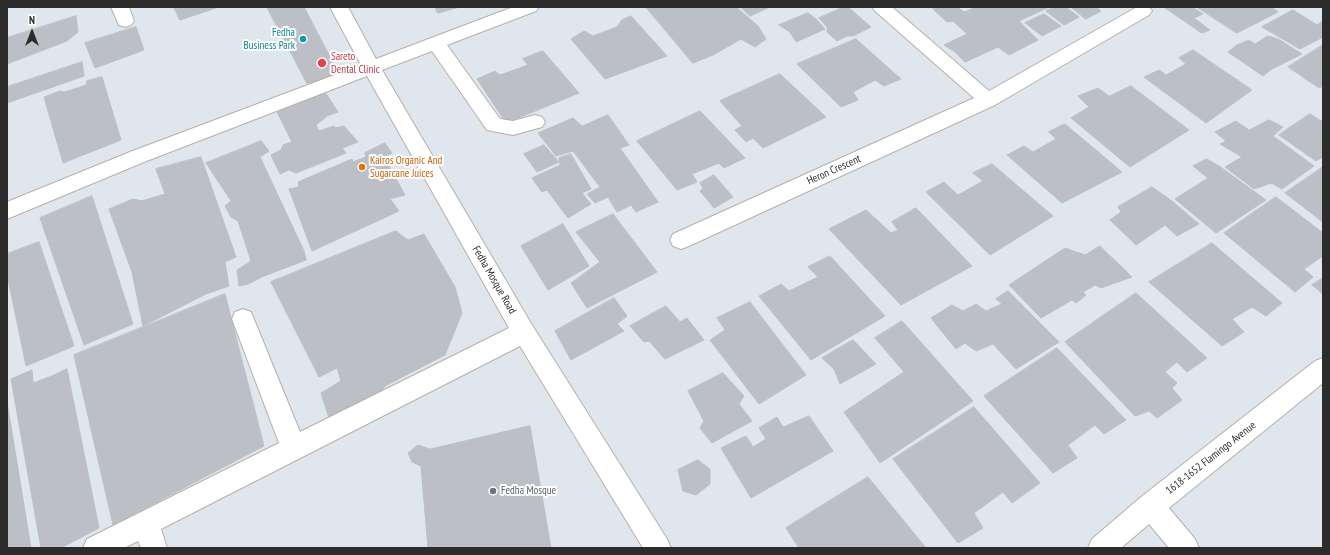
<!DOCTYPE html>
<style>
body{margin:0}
#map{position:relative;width:1330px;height:555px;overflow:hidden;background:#dfe6ed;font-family:"PT Sans Narrow",sans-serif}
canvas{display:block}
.frame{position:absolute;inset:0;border:8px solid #2c2c2c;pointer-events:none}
.north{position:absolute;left:12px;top:12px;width:40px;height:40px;-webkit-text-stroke:3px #fff;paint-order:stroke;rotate:0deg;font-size:11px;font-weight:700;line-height:16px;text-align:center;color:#2c2c2c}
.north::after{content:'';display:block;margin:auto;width:14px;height:18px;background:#2c2c2c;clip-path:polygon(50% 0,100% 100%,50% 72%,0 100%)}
</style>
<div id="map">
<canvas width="1330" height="555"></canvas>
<div class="frame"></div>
<div class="north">N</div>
</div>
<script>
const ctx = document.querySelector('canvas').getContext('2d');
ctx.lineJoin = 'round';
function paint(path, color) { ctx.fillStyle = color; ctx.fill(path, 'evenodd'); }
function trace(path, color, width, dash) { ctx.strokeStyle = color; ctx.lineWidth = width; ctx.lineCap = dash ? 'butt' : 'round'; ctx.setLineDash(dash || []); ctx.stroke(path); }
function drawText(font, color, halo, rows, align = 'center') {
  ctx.font = font + ' "PT Sans Narrow",sans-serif'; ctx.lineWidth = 4; ctx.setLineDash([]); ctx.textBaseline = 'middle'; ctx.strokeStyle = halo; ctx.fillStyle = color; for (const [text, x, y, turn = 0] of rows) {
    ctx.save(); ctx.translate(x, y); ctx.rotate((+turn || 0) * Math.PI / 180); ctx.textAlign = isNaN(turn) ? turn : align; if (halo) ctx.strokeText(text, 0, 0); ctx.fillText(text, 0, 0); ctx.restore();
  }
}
const building = new Path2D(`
 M174,7H219L180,20Z
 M267,7H304L338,72L335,75L314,83H307Z
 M435,7H460L438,13Z
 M646,7H736L758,26L766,39L755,47L741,39L713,55L693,63Z
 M741,7H770L750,16Z
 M844,7H848L871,27L853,36H847L837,41L827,32V27L819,18Z
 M937,7H957L964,12L977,7H1049L1019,21L1038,40L1009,55L998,47L965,62L955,52L944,45L967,34L953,21L947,22L933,9Z
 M1056,7H1066L1079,17L1064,25L1046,11Z
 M1071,7H1096L1101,11L1086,19Z
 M1164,7H1192L1203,14L1194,18L1210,30L1202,33Z
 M1197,7H1271L1278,12L1237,33Z
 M1293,10L1317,25L1323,21V37L1300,49L1262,27Z
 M808,13L816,19L825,29L796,42L790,32L779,25Z
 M1044,14L1061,26L1042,36L1025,23Z
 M76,16L78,32L67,41L7,64V38Z
 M631,16L667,56L605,79L571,39L584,31L593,36L617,27L622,20Z
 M136,27L144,50L95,68L85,43Z
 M1268,36L1278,39L1302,54L1272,69L1263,76L1228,52L1237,45L1249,40L1255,44Z
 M856,39L901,79L884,86L875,80L853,92L858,100L841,107L797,64Z
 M1323,45V86L1319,88L1288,67Z
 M1193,50L1252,90L1206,123L1144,77L1159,70L1166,75L1186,64L1179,58Z
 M543,51L579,93L506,123L477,79L495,71L500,75L528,65L523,59Z
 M82,62L84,76L7,103V87Z
 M780,74L826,117L763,148L753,138L746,142L735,130L742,126L720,101Z
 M102,77L121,140L63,163L44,97L60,91L65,92L86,85L87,81Z
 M1131,86L1189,130L1130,167L1071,118L1089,107L1078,96L1098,88L1109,96Z
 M325,92L338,112L327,116L316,125L319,131L334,126L335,128L344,126L358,142L342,148L346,153L296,173L289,170L280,174L271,155L281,150L283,145L292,142L277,112Z
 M700,111L745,158L724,168L719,163L692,174L697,182L677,190L637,141Z
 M1310,114L1323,122V157L1316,161L1279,135Z
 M608,115L629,145L620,148L658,202L636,212L631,205L617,212L608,197L595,203L587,194L600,187L573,151L556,156L538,133L573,118L582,126Z
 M1269,120L1283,127L1273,136L1314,166L1282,189L1271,183L1254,189L1225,167L1242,157L1220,144L1226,141L1215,132L1236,121L1249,130Z
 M1065,124L1122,172L1062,203L1007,155L1024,146L1033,152L1056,139L1049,132Z
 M261,141L269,151L260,157L304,251L306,260L264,276L248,284L239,286L237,270L251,261L238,221L231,217L225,206L231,201L206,163Z
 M385,143L392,153L384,157L405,195L390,199L399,211L312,251L289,189L299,187L298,182L352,159L353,162L366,157L365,153Z
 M544,145L559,162L537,172L524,154Z
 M571,154L591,189L582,193L591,204L568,218L547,190L542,192L532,178L560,165L559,158Z
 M201,157L236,257L225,262L229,286L206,294L143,326L132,272L109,209L133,199L142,201L165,194L156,169Z
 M1207,159L1219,166L1266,200L1216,233L1175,199L1208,178L1193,166Z
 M992,164L1053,216L990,255L926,192L944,182L958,195L983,181L973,173Z
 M1323,167V222L1285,193Z
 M714,175L733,197L714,208L700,191L703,188L700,183Z
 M1152,187L1172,201L1199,224L1177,236L1165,225L1136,245L1110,220L1121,212L1118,207Z
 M92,196L133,324L84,345L40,218Z
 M1276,197L1323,233V256L1304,269L1313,277L1295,292L1224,233Z
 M916,208L972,266L901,305L829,229L866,210L891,233L898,230L892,222Z
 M613,214L657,272L587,308L571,283L600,262L576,232Z
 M563,224L589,266L548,290L521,246Z
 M396,231L408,240L424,234L455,287L462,313L445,355L385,386L377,397L329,418L321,393L341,381L337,368L319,377L271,282Z
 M39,242L74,346L26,366L7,274V254Z
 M1212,243L1282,303L1266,316L1252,307L1232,319L1244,332L1222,346L1149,282Z
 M1100,246L1132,277L1101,288L1095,285L1083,292L1086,295L1076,303L1072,300L1041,318L1009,285L1065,248L1085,255Z
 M830,256L885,316L811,360L759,296L781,284L789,291L818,277L808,267Z
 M1323,278V294L1312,285Z
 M1008,291L1059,342L1016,369L993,344L976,351L965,343L956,349L931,318L952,305L963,311L976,304L986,311L1002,304L996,299Z
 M1136,293L1207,358L1187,372L1177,362L1165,372L1177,383L1172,388L1182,400L1157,418L1149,411L1135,416L1065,342Z
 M225,294L264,446L113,525L74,355Z
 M614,298L627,316L617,324L624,331L571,360L555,331Z
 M750,302L806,375L759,404L710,340L725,330L717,318Z
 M666,306L680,322L687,318L704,340L665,359L649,341L644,342L630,326Z
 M902,321L973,401L880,463L844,412L904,372L875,338Z
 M853,340L876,364L840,384L834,369L822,358Z
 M1057,348L1126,420L1104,434L1095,425L1068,445L1077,458L1053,473L984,396Z
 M67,369L99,528L61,548H41L11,379L32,370L33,383L52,376Z
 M723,373L744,396L739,404L752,421L712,443L700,428L704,421L688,391Z
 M7,402L31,548H7Z
 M974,407L1040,483L1012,503L1003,492L974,513L983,528L958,543L893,459Z
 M809,416L833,451L751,498L721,448L746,436L753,447L766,439L759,428L777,417L783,427Z
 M530,426L551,548H428L421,466L412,462L408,453L418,445L430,449Z
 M698,460L710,469V484L696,495L683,491L678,470Z
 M868,477L926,548H799L786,528Z`);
const minor = new Path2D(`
 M111,7H129L134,21L131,25L125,27L119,25Z
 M330,7H348L376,59L513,7H539L536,11L447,45L500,119L513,121L535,115L542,117L545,122L542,127L513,135L487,130L432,51L382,70L532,325L667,539L671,548H643L520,346L161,529L167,548H141L138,541L124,548H83L87,539L279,443L232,319L235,312L243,309L251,312L300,432L509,328L367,76L144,162L7,219V202L130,152L361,65Z
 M872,7H892L989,91L1137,7H1149L1152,11L1149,15L995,105L689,246L681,249L673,246L670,240L673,234L974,98L875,11Z
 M1323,358V383L1169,508L1195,539L1199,548H1169L1149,524L1121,548H1088L1092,539L1141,497L1315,361Z`);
const markers = [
 [303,39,4,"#0f9aa8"],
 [322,63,5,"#e0444e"],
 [362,167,4,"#e8710a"],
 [493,491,4,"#6b7280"]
];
const cultureNames = [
 ["Fedha",295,33],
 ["Business Park",295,46]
];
const healthNames = [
 ["Sareto",331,57],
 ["Dental Clinic",331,70]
];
const foodNames = [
 ["Kairos Organic And",370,161],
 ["Sugarcane Juices",370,174]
];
const streetNames = [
 ["Heron Crescent",834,170,-24],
 ["Fedha Mosque Road",494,280,60],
 ["1618-1652 Flamingo Avenue",1211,458,-38]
];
const worshipNames = [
 ["Fedha Mosque",501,491]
];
paint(building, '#bcbfc6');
trace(building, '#b9bfc9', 1);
trace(minor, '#b4b1a9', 2);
paint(minor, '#fff');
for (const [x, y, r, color] of markers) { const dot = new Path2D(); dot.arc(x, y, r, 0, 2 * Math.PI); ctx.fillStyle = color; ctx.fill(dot); trace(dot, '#fff', 1.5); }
drawText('11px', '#0d838f', '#fff', cultureNames, 'right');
drawText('11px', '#be3a42', '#fff', healthNames, 'left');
drawText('11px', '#c56008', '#fff', foodNames, 'left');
drawText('11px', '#2c2c2c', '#fff', streetNames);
drawText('11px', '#5b616d', '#fff', worshipNames, 'left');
</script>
